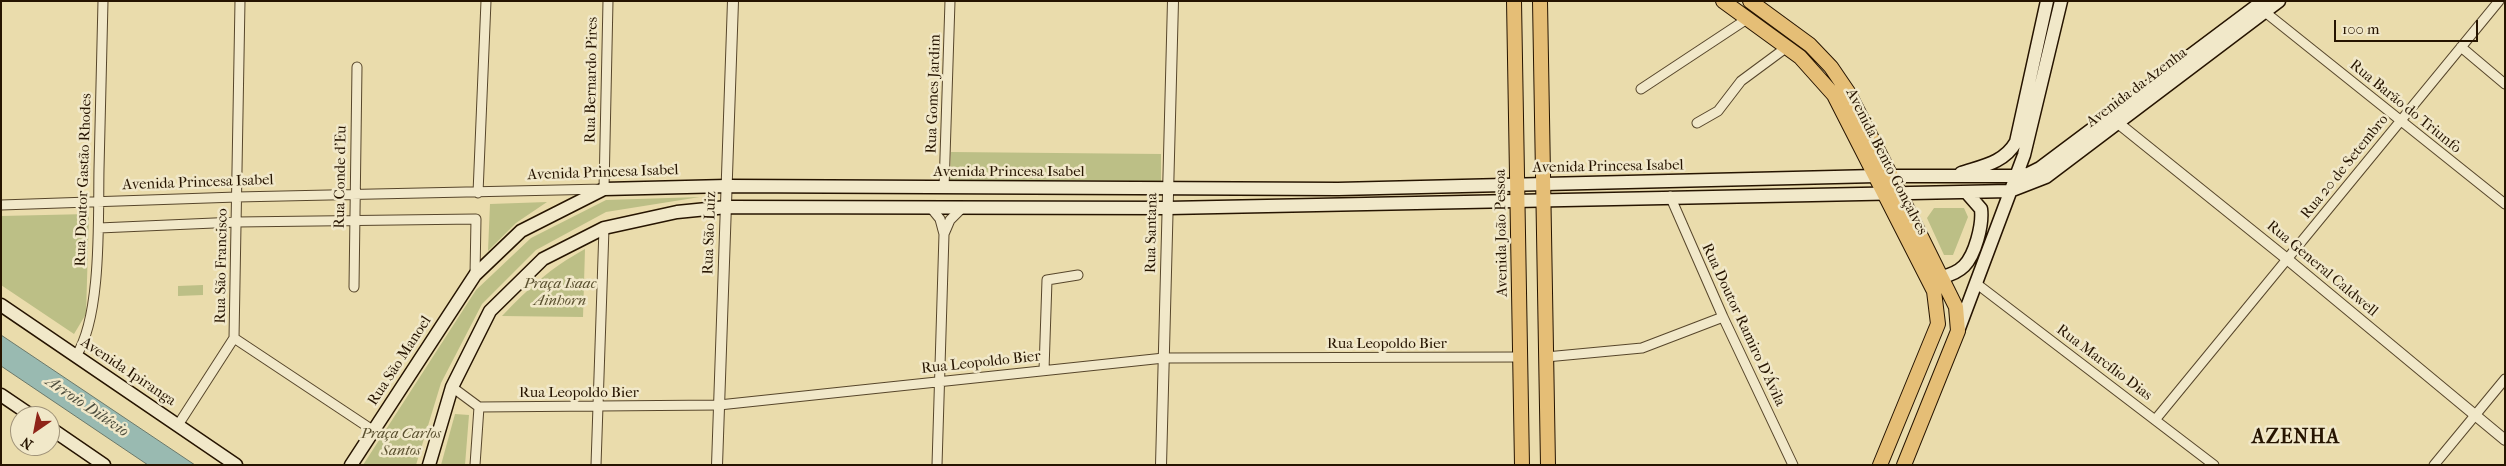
<!DOCTYPE html>
<meta charset="utf-8">
<style>
body{margin:0}
#map{position:relative;width:2506px;height:466px;overflow:hidden;background:#eadcac;font-family:"IM FELL French Canon",serif}
canvas{display:block}
.frame{position:absolute;inset:0;border:2px solid #261400;pointer-events:none}
.north{position:absolute;left:10px;top:406px;width:50px;height:50px;box-sizing:border-box;background:#f1e8c9;border:1px solid #a09379;border-radius:50%;rotate:213deg;font-size:14px;font-weight:700;line-height:20px;text-align:center;color:#261400}
.north::after{content:'';display:block;margin:auto;width:18px;height:22px;background:#8f2418;clip-path:polygon(50% 0,100% 100%,50% 72%,0 100%)}
.scale{position:absolute;left:2334px;top:20px;width:144px;height:22px;box-sizing:border-box;border:2px solid #261400;border-top:0;padding-left:6px;font-size:15px;line-height:18px;white-space:nowrap;color:#261400;-webkit-text-stroke:4px #f1e8c9;paint-order:stroke}
</style>
<div id="map">
<canvas width="2506" height="466"></canvas>
<div class="frame"></div>
<div class="north">N</div>
<div class="scale">100 m</div>
</div>
<script>
const ctx = document.querySelector('canvas').getContext('2d');
ctx.lineJoin = 'round';
function paint(path, color) { ctx.fillStyle = color; ctx.fill(path, 'evenodd'); }
function trace(path, color, width, dash) { ctx.strokeStyle = color; ctx.lineWidth = width; ctx.lineCap = dash ? 'butt' : 'round'; ctx.setLineDash(dash || []); ctx.stroke(path); }
function drawText(font, color, halo, rows, align = 'center') {
  ctx.font = font + ' "IM FELL French Canon",serif'; ctx.lineWidth = 5; ctx.setLineDash([]); ctx.textBaseline = 'middle'; ctx.strokeStyle = halo; ctx.fillStyle = color; for (const [text, x, y, turn = 0] of rows) {
    ctx.save(); ctx.translate(x, y); ctx.rotate((+turn || 0) * Math.PI / 180); ctx.textAlign = isNaN(turn) ? turn : align; if (halo) ctx.strokeText(text, 0, 0); ctx.fillText(text, 0, 0); ctx.restore();
  }
}
const green = new Path2D(`
 M951,152L1161,154V181L950,180Z
 M700,197L606,212L536,250L482,304L441,383L416,465H363L476,290L531,238L606,200Z
 M547,202L516,223L488,251L490,204Z
 M1934,208H1964L1968,217L1953,255H1944L1927,218Z
 M89,214L86,314L74,334L1,285V216Z
 M585,249L583,317L502,316C530,287 549,269 585,249Z
 M203,285V295L178,296V286Z
 M455,414L469,415L465,465H441Z`);
const water = new Path2D(`
 M1,335L195,465H148L1,366Z`);
const minor = new Path2D(`
 M2265,12L2505,204
 M2461,47L2505,84
 M1641,89L1747,19
 M1697,123L1718,111L1741,81L1787,47
 M944,188L950,1
 M478,193L486,1
 M1670,196L1723,317L1793,465
 M1,205L237,197L604,189L608,1
 M931,208L940,219L944,234L937,465
 M99,228L237,222L476,219L475,275
 M944,234L950,220L962,208
 M1977,284L2214,465
 M354,287L357,67
 M234,338L374,431
 M76,356C102,316 98,218 99,169C100,113 102,57 103,1
 M1546,357L1642,348L1723,317
 M1044,370L1047,280L1078,275
 M452,387L479,407L719,405L1164,358L1520,357
 M2155,420L2499,1
 M178,425L234,338L240,1
 M475,465L479,407
 M596,465L604,228
 M2434,465L2505,379`);
const tertiary = new Path2D(`
 M2118,123L2287,259L2505,440
 M717,465L733,1
 M1161,465L1173,1`);
const secondary = new Path2D(`
 M1961,173C1982,166 2004,163 2016,142L2047,1
 M1942,277C1950,275 1958,272 1964,266C1975,255 1983,225 1981,209L1967,193
 M1,305L236,465
 M1958,331L2024,155L2061,1
 M1,395L32,416
 M50,428L104,465
 M351,465L475,275L521,231L604,189L727,186L1338,189L1876,176H2016L2028,174L2040,168L2263,1
 M429,465L452,387L490,311L543,259L604,228L677,212L727,207L1168,208L2010,191L2046,177L2279,1`);
const primary = new Path2D(`
 M1514,1L1522,465
 M1540,1L1548,465
 M1723,1L1800,57L1834,95L1934,291L1938,324L1880,465
 M1750,1L1810,45L1831,67L1848,92L1891,176L1956,307L1958,331L1904,465`);
const streetNames = [
 ["Rua Bernardo Pires",592,80,-89],
 ["Avenida da Azenha",2137,88,-37],
 ["Rua Gomes Jardim",934,94,-88],
 ["Rua Barão do Triunfo",2405,107,39],
 ["Avenida Bento Gonçalves",1886,162,63],
 ["Avenida Princesa Isabel",1608,167,-1],
 ["Rua 20 de Setembro",2345,167,-51],
 ["Avenida Princesa Isabel",1009,172],
 ["Avenida Princesa Isabel",603,173,-2],
 ["Rua Conde d'Eu",341,177,-89],
 ["Rua Doutor Gastão Rhodes",84,180,-88],
 ["Avenida Princesa Isabel",198,183,-2],
 ["Rua São Luiz",710,233,-88],
 ["Rua Santana",1152,233,-89],
 ["Avenida João Pessoa",1502,233,-91],
 ["Rua São Francisco",222,266,-89],
 ["Rua General Caldwell",2322,269,40],
 ["Rua Doutor Ramiro D'Ávila",1743,325,65],
 ["Rua Leopoldo Bier",1387,344],
 ["Rua São Manoel",400,361,-57],
 ["Rua Leopoldo Bier",981,363,-6],
 ["Rua Marcílio Dias",2104,363,37],
 ["Avenida Ipiranga",128,372,34],
 ["Rua Leopoldo Bier",579,393]
];
const parkNames = [
 ["Praça Isaac",560,284],
 ["Ainhorn",560,301],
 ["Praça Carlos",401,434],
 ["Santos",401,451]
];
const waterNames = [
 ["Arroio Dilúvio",87,407,34]
];
const districtNames = [
 ["AZENHA",2296,438]
];
paint(green, '#bcbf86');
paint(water, '#99bab1');
trace(water, '#6b786a', 1);
trace(minor, '#57462b', 11);
trace(tertiary, '#57462b', 12);
trace(secondary, '#261400', 15);
trace(primary, '#261400', 16);
trace(minor, '#f1e8c9', 9);
trace(tertiary, '#f1e8c9', 10);
trace(secondary, '#f1e8c9', 12);
trace(primary, '#e5be76', 14);
drawText('15px', '#261400', '#f1e8c9', streetNames);
drawText('italic 15px', '#5a502f', '#f1e8c9', parkNames);
drawText('italic 16px', '#4e4e3e', '#f1e8c9', waterNames);
ctx.letterSpacing = '1px';
drawText('bold 20px', '#261400', '#f1e8c9', districtNames);
ctx.letterSpacing = '0px';
</script>
